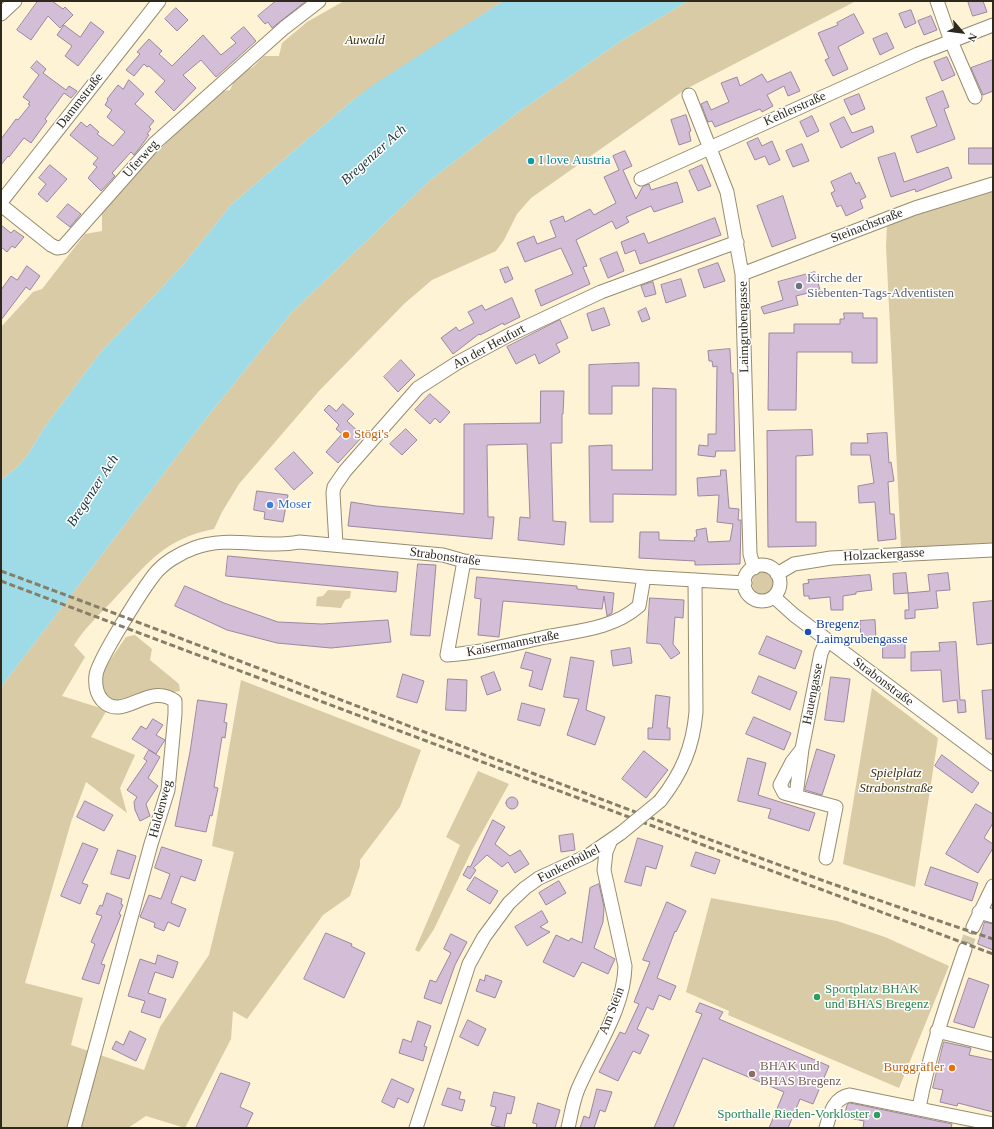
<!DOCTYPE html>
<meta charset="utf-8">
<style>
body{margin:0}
#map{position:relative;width:994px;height:1129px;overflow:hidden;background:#fef3d4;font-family:"Times New Roman",serif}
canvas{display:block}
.frame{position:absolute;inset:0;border:2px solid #2d291d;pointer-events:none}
.north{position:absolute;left:942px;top:12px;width:40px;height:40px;-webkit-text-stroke:3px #fff;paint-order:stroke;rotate:118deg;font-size:11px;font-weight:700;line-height:16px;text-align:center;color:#2d291d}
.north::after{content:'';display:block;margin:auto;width:14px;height:18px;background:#2d291d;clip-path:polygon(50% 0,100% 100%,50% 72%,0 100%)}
</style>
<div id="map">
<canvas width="994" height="1129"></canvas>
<div class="frame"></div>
<div class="north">N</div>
</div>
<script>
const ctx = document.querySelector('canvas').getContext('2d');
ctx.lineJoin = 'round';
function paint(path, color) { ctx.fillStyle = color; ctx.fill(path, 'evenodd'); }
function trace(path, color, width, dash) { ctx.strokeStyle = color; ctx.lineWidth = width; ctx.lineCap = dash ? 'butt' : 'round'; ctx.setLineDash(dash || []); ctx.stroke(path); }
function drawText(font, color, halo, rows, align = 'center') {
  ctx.font = font + ' "Times New Roman",serif'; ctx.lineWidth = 3; ctx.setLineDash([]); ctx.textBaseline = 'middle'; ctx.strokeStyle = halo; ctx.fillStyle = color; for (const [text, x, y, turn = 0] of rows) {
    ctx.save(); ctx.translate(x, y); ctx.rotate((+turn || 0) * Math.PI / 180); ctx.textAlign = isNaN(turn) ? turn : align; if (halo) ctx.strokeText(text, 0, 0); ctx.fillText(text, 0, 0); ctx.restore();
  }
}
const green = new Path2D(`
 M344,1H503L353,100L231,205L183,265L100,353L44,428L27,456L16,468L1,480V327L33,292L42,289L85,234L102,231V209L141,168L218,92L230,90L236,76L253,67L264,56H279L282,43L307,22Z
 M688,1H856L686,89L531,198L517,214L504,240L496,251L432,280L405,303L319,391L239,484L222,512L214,529C164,539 149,562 116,597C101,613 86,626 74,645L85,657L62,696L107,710L91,737L135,755L120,788L127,813L86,782L71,822L25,983L83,998L71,1045L144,1070L160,1027L209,955L234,852L212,846L241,680L421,750L400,807L360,860V866L350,896L323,915L247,1019L233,1011L231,1039L185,1128L146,1116L128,1128H1V687L200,426L291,313L428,182L517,113L621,41Z
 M993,191V545L901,548L886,246L887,225L916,214Z
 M752 583a11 11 0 1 1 22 0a11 11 0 1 1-22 0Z
 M328,590L351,591L350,598L345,600L341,608L316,606L317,597L323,596Z
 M135,635L152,649L150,660L179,684L180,691L173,692L161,688L118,703L105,697L101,686V673L126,637Z
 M872,688L938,738L915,887L843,864Z
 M478,771L509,784L472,850L434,929L419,952L415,950L460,845L446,837Z
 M711,898L837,921L885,937L949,966L899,1088L728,1015L729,1011L686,992Z`);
const water = new Path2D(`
 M503,1H688L621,41L517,113L428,182L291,313L200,426L1,687V480L16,468L27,456L44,428L100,353L183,265L231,205L353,100L373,85Z`);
const building = new Path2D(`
 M38,1H52L63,9L65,7L73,15L60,28L48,16L31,40L17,30Z
 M276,1H306L272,28L268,22L265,24L258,16Z
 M968,1H983L987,12L973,16Z
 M176,8L188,20L177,31L165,19Z
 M911,10L916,23L905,28L899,14Z
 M854,14L864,33L838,47L848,69L833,76L825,60L829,58L818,33L838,25L837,23Z
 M931,16L937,30L924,35L918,21Z
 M91,22L104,32L78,66L65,56L72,46L57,35L64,25L80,37Z
 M244,27L256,41L216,77L201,60L183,75L196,88L174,111L155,92L165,81L149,66L147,67L144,64L134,76L126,70L140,54L137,52L149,39L162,51L159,54L172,66L203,35L221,55L236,43L231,38Z
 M887,33L894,48L880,55L873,39Z
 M947,57L955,75L942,81L934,62Z
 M993,60V91L983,95L971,68Z
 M37,61L46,69L43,73L66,90L69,86L77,91L71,98L64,93L45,119L47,121L31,143L24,138L9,157L8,156L1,165V139L16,119L18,120L30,105L28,104L30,102L23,97L39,75L31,68Z
 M791,72L800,91L788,96L784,86L767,95L773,106L762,112L760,109L715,127L712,121L708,122L701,104L707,101L711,110L729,102L721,83L737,77L740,86L762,74L767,82Z
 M129,80L144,94L135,104L154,121L149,127L151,129L147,134L149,135L141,146L134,155L131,152L112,173L115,176L101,191L88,178L97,167L93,164L98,158L70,135L81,122L87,127L90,124L99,132L97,134L113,146L125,132L107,117L112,110L105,105L108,100L107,99L118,85L123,89Z
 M943,91L949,107L944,109L955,139L917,153L911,136L937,126L926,98Z
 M859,94L865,109L851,115L844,100Z
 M686,115L691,131L689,132L691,141L679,145L671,120Z
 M812,116L819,131L807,137L800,122Z
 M844,117L852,133L872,126L874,132L841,148L830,124Z
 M758,138L762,146L772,141L780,160L769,165L765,156L755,160L747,143Z
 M802,144L809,161L793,167L786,151Z
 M969,148H993V164H969Z
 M625,151L632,166L623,170L636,199L643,186L649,184L651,190L677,182L683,202L654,212L651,206L626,217L629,222L616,229L612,221L576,240L587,266L583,267L590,284L541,306L535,290L573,274L561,248L525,262L517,243L534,236L537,244L556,237L550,221L563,216L565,222L590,209L594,215L616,203L604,177L619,170L613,156Z
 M895,153L904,182L948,167L952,178L916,192L915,189L891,197L878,158Z
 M50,165L67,179L47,202L38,194L46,184L39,178Z
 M702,165L711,186L698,191L689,171Z
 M851,173L856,184L859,182L866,197L860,200L863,208L846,216L841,205L837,207L831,193L835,191L831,182Z
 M783,196L796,238L772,247L757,206Z
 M68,204L81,214L70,227L57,217Z
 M715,218L721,235L640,264L635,250L625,254L621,242L644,233L648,243Z
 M1,225L11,233L14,230L24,237L15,248L12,246L7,252L1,247Z
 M617,252L624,271L608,278L600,259Z
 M718,263L725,281L704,288L698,270Z
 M27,266L40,276L30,290L26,287L1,320V290L11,276L17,280Z
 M508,267L513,279L505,283L500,270Z
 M815,272L820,290L796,296L798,305L764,314L761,307L783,300L778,282Z
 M681,279L686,296L666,303L661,285Z
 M653,282L656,294L645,297L641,286Z
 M512,298L520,317L504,325L503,323L480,335L479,334L453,354L441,338L456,327L459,331L474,323L468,312L482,305L485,310Z
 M604,308L610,325L592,331L587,314Z
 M646,308L650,319L642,322L638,312Z
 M844,313H863V318H877V363H852V352H797L796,410H768L769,333H794V324H840V319H844Z
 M560,320L568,338L556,344L560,352L539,364L535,354L516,364L507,347Z
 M730,349L731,373H733L735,451H716L715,457L698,455L699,445L708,446V434H716L717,366L713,367L712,361H709L708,351Z
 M401,360L415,375L398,392L384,377Z
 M639,363V386H612V414H589V365Z
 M653,388L676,389V495L613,494V522H590L589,446L612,445V470H652Z
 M541,391H564L563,414H562V443H551L553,521L566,522L564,545L518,540L520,517L530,518L527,444L487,445L488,517H494L492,539L348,526L351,502L376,506L464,514V424L540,423Z
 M430,394L450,412L440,423L435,418L430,424L415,410Z
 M343,404L354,414L347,421L363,436L338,463L326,452L342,434L336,429L339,425L324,410L329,405L336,411Z
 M406,429L417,440L402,455L390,444Z
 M812,430L813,455L796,456V522H816V546L768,547L767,431Z
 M887,433L889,463L891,462L894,481L888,482L890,514H894L896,539L878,541L875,502L859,503L858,486L874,483L870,455H851V443H868L867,434Z
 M294,452L313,473L294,490L275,469Z
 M721,470H726L729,508L739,509L738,520H741L740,564L695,565V561L639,558L640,532H659V540L695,541L694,538L697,536L696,530L706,528L708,542L730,541L733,524L717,522L719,495L698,496L697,478L720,476Z
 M257,491L288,495L283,522L264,519L265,512L254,510Z
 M228,556L398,572L396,592L226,576Z
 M418,564L436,565L430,636L411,635Z
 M906,573L908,593L894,594L893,574Z
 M948,573L950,590L936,591L938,608L915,610V618L905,619V610H909L908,593L930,591L928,575Z
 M870,575L872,590L856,592V594L843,596V610H831L830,597L809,599V596H804L803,584L809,583L808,580Z
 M477,577L577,586V589L614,593L612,613L607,616L604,596L602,609L503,601L499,637L478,635L481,599L475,598Z
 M185,586L224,603L278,622L322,624L388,620L391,642L331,648L277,643L227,630L175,606Z
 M650,598L684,600L683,618L675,617L673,644L680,653L671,659L660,644L647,643Z
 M993,601V643L977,645L973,603Z
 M875,620L876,639L861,640L860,621Z
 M767,636L802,651L795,669L759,654Z
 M883,641H905V658H883Z
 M956,642L960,700H965L966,712L958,713L957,700L943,702L941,670L911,671V652L940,651L939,643Z
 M630,648L632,663L613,666L611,651Z
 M526,652L551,659L542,690L529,686L533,671L521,668Z
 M571,657L594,661L586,710L605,717L595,745L567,735L579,699L564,697Z
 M494,672L501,690L487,695L481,677Z
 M403,674L424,681L417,703L397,697Z
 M759,676L797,692L790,710L752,693Z
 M831,677L850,679L844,722L825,720Z
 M448,679L467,680L466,711L446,710Z
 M993,690V739H986L982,691Z
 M656,695L670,697L667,728H670V740L648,739V728H652Z
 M198,700L227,704L224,722L227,723L225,738L222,737L214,787L218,788L212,816L210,815L206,832L175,826L190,752Z
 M522,703L545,709L540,726L518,720Z
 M754,717L791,733L784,750L746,734Z
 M153,719L163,725L156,735L165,740L156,754L132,739L141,726L146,729Z
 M817,749L835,755L822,795L805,790Z
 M149,750L160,757L148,778L158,786L146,804L150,816L140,821L135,810L134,802L137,797L127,790L147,761L144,759Z
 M644,751L668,770L646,798L622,779Z
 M942,755L979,783L972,793L935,766Z
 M748,758L766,763L758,795L815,813L809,831L768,818L771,809L738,801Z
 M506 803a6 6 0 1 1 12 0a6 6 0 1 1-12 0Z
 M85,801L113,815L104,831L77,817Z
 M976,804L993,814V823L984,838L993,844V848L978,873L946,854Z
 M493,820L505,827L495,844L510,856L520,850L529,864L515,873L508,862L502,867L487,855L473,868L476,870L470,879L463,875L468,866L470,867Z
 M573,834L575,850L561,852L559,836Z
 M638,838L663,846L656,869L646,866L641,886L625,882Z
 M83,843L98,849L82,883L88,885L80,904L61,896Z
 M162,847L202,860L195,881L181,876L171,903L186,909L179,927L168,922L164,931L154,927L155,923L140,917L149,895L161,899L170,874L155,868Z
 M118,850L136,856L129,879L111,874Z
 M696,852L720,860L715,874L691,866Z
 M931,867L978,883L972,901L925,885Z
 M475,877L498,891L490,904L467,890Z
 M559,881L566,893L546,905L539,893Z
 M599,884L604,907L603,922L594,948L615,959L608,974L582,962L574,977L543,962L556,935L569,941L571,938L582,943L590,888Z
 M107,893L122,899L121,904L123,905L119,914L121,915L101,964L105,965L99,984L82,979L95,944L91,942L102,916L96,914L100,905L102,906Z
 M667,902L686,911L676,932L675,931L657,978L676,986L670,1000L659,995L653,1010L647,1007L637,1029L649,1035L640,1054L633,1051L618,1081L599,1072L620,1032L625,1034L639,1004L634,1002L650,962L643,960Z
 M542,911L548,922L540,927L550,932L527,946L515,927Z
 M985,922L993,924V950L978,944Z
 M326,933L352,944L351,946L365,953L344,998L304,979Z
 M451,934L467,942L455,965L441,1004L424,998L430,980L436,982L451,953L444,949Z
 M158,955L178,962L173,978L155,972L148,993L166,999L160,1018L141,1012L145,1001L128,996L140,959L155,964Z
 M486,975L502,981L495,998L476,991L480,979L484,981Z
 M969,978L989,985L974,1028L954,1022Z
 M700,1003L723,1012L719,1019L829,1066L813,1104L800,1099L788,1128H769L784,1092L703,1058L673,1128H654L702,1014L696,1012Z
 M468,1020L486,1029L478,1046L460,1037Z
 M418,1021L431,1026L424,1046L427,1047L423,1061L399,1053L403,1039L411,1042Z
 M130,1031L146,1039L136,1061L112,1049L116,1041L123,1045Z
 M944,1042L971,1048L969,1055L993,1060V1112L958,1103L957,1106L940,1102L943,1090L933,1088Z
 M221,1073L250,1083L240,1107L253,1113L246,1128H196Z
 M392,1079L414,1089L408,1103L398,1098L394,1108L382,1102Z
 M448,1088L461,1092L459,1099L465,1100L462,1111L442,1105Z
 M597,1089L612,1092L605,1112L600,1110L594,1128H580L584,1116L589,1118Z
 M494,1092L515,1097L511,1114L507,1113L504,1128L491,1125L496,1107L491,1106Z
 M538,1103L560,1110L555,1128H536L537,1124L533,1123Z
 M850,1103L952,1124L951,1128H863L864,1121L844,1117L847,1105Z`);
const minorTunnel = new Path2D(`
 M965,949L973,927`);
const minor = new Path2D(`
 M937,1L951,41L975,97
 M1,14L15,1
 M689,95L727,192L742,274L750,554L754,568
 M641,179L918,54L993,25
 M1,202L159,1
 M1,205L51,245L57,248L63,247L155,143L284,28L319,1
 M742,274L915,208L993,184
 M336,545L333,493L334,487L345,471L418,388L457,363L509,335L601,292L737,242
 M464,561L447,655C479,653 509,645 541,638C574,631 612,630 639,606L644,577
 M744 583a18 18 0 1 1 36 0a18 18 0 1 1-36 0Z
 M777,574L794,564L831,558L993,550
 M774,597L794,615L993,764
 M802,749L792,762L780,785L784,793L836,807L826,858
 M796,796L802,749L821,653L827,640
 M660,801C682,773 693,747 696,712L695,580
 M979,912L993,916
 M973,927L993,886
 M937,1031L993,1045
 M919,1108C929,1054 947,1002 965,949
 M74,1128L151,844L168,790L175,714V701C148,681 123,723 102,700C96,693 95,684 96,675C98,660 143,589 154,575C163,563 180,553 194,548C228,535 265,549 299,542L443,555L464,561L644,577L745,583
 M416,1128L469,964L484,937L509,903L525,888L539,878L589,855L621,833
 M568,1128C571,1115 573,1101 578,1089C595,1049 624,1010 625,966L604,870L606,852L610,842
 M826,1128C830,1114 833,1098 850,1095L993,1124`);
const rail = new Path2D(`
 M1,571C332,693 658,828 993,939
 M1,581L993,954`);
const minorBridge = new Path2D(`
 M621,833L660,801`);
const markers = [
 [531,161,4,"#0f9aa8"],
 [799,286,4,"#6b7280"],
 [346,435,4,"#e8710a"],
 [270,505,4,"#3f7fe0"],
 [808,632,4,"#1a4fb4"],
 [817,997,4,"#2e9e5b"],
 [952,1068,4,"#e8710a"],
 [752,1074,4,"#8d6e63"],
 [877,1115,4,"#2e9e5b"]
];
const parkNames = [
 ["Auwald",365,41],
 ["Spielplatz",896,774],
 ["Strabonstraße",896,789]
];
const streetNames = [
 ["Dammstraße",80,101,-52],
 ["Kehlerstraße",795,109,-24],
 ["Uferweg",141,159,-48],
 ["Steinachstraße",867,226,-21],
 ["Laimgrubengasse",744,327,-91],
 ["An der Heufurt",489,347,-28],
 ["Holzackergasse",884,555,-3],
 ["Strabonstraße",445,557,8],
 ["Kaisermannstraße",513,644,-11],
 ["Strabonstraße",883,682,37],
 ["Hauengasse",813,694,-79],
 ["Haldenweg",161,809,-75],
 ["Funkenbühel",569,864,-27],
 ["Am Stein",612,1011,-69]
];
const cultureNames = [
 ["I love Austria",539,161]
];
const worshipNames = [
 ["Kirche der",807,279],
 ["Siebenten-Tags-Adventisten",807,294]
];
const foodNames = [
 ["Stögi's",354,435],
 ["Burggräfler",944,1068,"right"]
];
const shopNames = [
 ["Moser",278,505]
];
const transitNames = [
 ["Bregenz",816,625],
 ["Laimgrubengasse",816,640]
];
const leisureNames = [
 ["Sportplatz BHAK",825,990],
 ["und BHAS Bregenz",825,1005],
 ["Sporthalle Rieden-Vorkloster",869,1115,"right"]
];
const educationNames = [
 ["BHAK und",760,1067],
 ["BHAS Bregenz",760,1082]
];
const waterNames = [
 ["Bregenzer Ach",374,155,-42],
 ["Bregenzer Ach",93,491,-57]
];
paint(green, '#d8cba6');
paint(water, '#9fdbe6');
paint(building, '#d3bdd7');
trace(building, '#9c87a0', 1);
trace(minorTunnel, '#d4cbaf', 13, [13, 6]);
trace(minor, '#968c6e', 15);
trace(minor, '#fff', 13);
trace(rail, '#857e6a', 3, [6, 3]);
trace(minorBridge, '#968c6e', 15, []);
trace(minorBridge, '#fff', 13);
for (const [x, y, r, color] of markers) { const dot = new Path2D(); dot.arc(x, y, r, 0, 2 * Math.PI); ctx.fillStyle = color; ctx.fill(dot); trace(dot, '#fff', 1.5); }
drawText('italic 13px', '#3d310b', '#fff', parkNames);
drawText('13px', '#2d291d', '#fff', streetNames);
drawText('13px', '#0d838f', '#fff', cultureNames, 'left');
drawText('13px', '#5b616d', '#fff', worshipNames, 'left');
drawText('13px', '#c56008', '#fff', foodNames, 'left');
drawText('13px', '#366cbe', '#fff', shopNames, 'left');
drawText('13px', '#164399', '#fff', transitNames, 'left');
drawText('13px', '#27864d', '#fff', leisureNames, 'left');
drawText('13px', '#785e54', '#fff', educationNames, 'left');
drawText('italic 14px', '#17363b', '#fff', waterNames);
</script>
